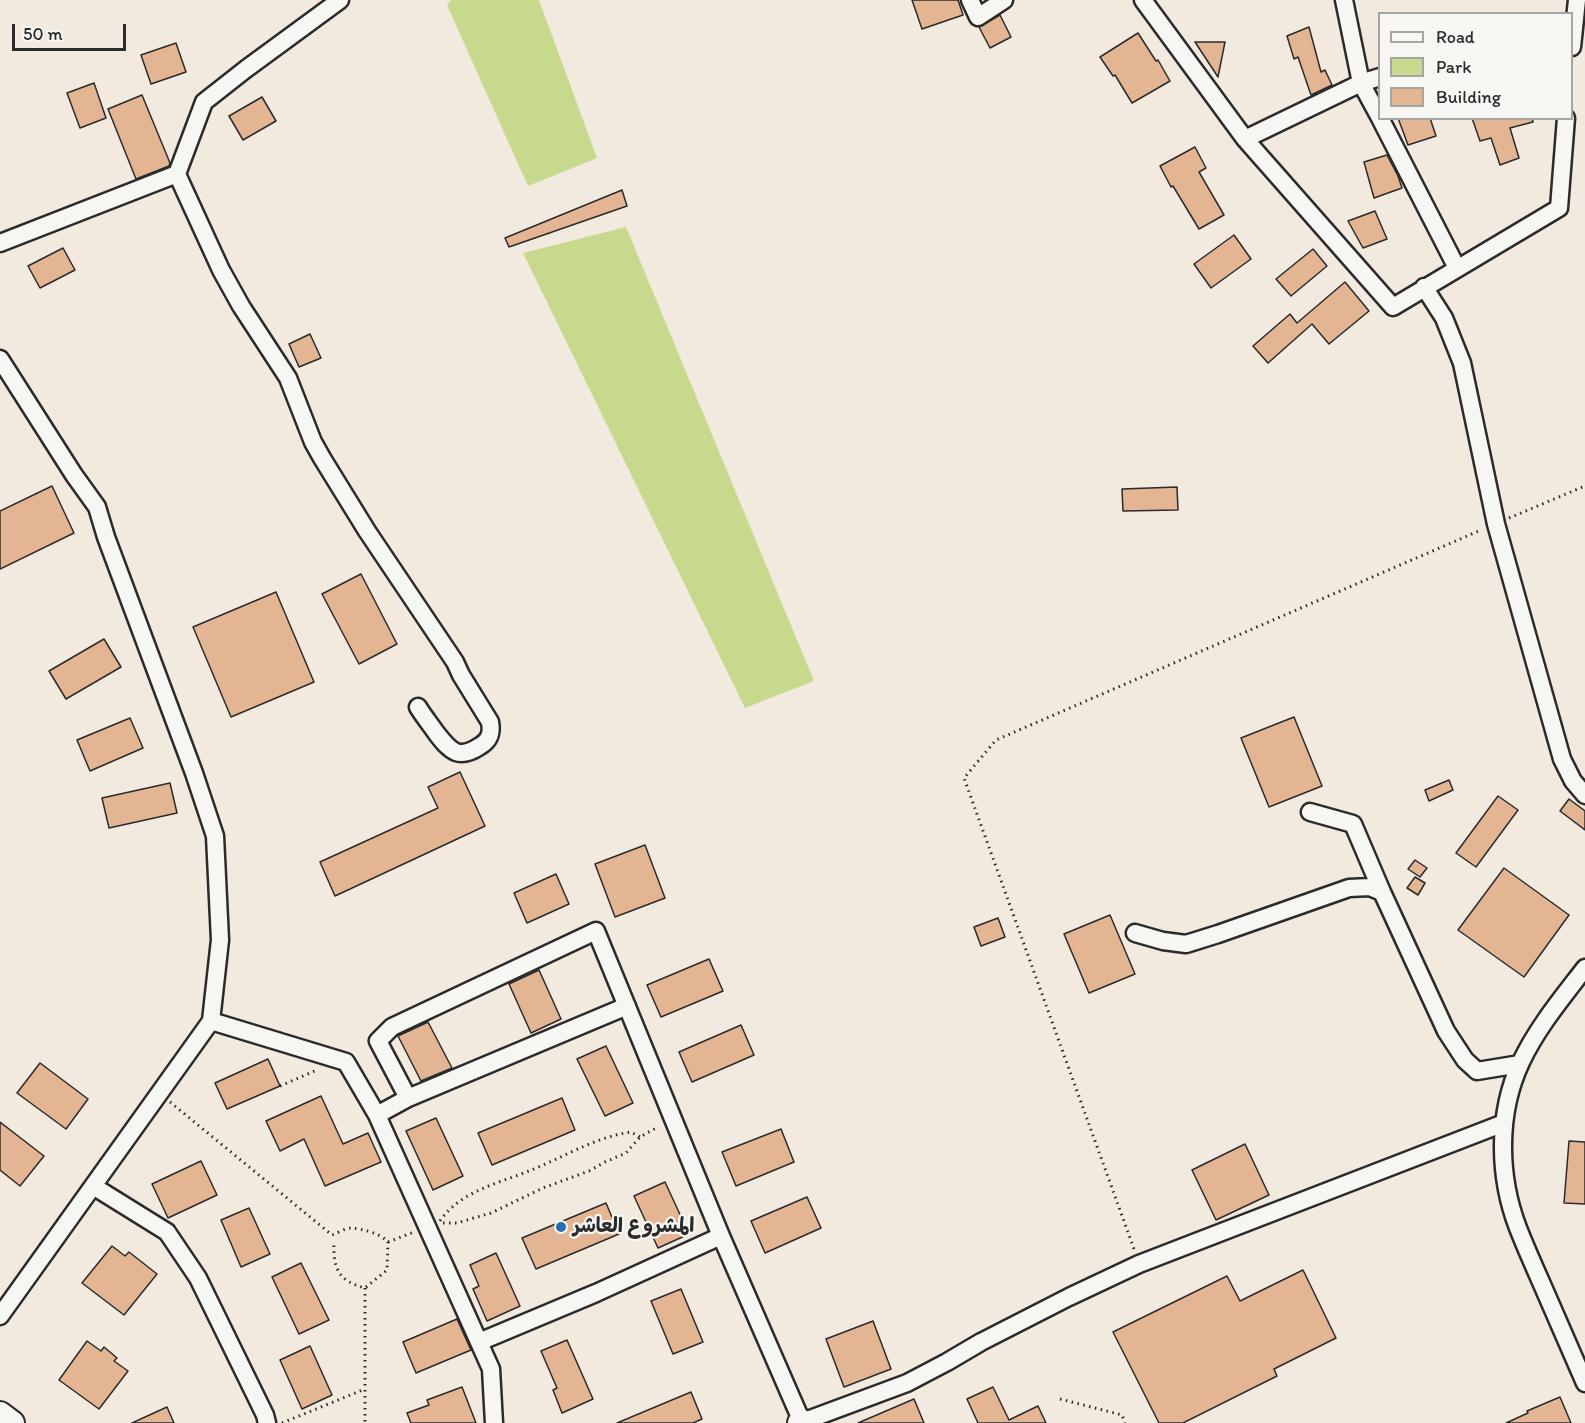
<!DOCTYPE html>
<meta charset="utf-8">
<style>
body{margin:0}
#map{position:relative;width:1585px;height:1423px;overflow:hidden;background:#f2e9df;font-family:Itim,sans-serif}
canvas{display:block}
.legend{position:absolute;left:1378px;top:12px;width:195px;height:108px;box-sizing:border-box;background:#f6f6f2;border:2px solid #a5a5a2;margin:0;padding:8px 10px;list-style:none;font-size:18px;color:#2b2b2b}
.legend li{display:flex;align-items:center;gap:12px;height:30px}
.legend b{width:30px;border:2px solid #a5a5a2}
.scale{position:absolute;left:12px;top:24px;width:114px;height:27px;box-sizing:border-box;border:3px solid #2b2b2b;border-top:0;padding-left:8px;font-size:18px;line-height:21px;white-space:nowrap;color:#2b2b2b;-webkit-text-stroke:4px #f6f6f2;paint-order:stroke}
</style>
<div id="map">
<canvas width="1585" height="1423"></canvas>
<ul class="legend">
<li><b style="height:8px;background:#f6f6f2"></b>Road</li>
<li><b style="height:16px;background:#c7d98d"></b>Park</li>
<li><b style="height:16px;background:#e3b593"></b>Building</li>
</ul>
<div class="scale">50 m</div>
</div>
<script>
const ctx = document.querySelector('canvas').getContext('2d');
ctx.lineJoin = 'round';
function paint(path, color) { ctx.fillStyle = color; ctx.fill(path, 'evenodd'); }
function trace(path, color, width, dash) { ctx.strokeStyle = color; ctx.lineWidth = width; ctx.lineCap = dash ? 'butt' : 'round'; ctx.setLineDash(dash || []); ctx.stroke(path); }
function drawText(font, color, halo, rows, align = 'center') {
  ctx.font = font + ' Itim,"Playpen Sans Arabic",sans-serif'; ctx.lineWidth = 4.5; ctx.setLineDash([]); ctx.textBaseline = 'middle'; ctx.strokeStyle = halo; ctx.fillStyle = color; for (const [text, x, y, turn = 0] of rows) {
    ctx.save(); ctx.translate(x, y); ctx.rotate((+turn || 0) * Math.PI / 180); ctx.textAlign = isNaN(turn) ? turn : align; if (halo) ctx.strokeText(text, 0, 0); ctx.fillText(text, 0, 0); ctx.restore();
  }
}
const green = new Path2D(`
 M451,0H539L597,158L528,186L447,5Z
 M626,227L814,681L745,708L523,253Z`);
const building = new Path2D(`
 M912,0H958L963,15L922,29Z
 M1000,15L1011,37L990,48L979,27Z
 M1309,27L1321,72L1325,70L1332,85L1311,95L1298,57L1294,59L1287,36Z
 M1138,33L1156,61L1158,60L1170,81L1132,103L1115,75L1113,76L1100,57Z
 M1195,42H1225L1218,77Z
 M176,43L186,72L151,84L141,55Z
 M94,83L106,118L80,128L67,93Z
 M142,95L170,163L169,166L136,179L108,109Z
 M262,97L276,121L243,140L229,116Z
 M1398,118H1430L1436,136L1408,145Z
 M1472,118H1532L1533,122L1510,128L1519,158L1500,165L1491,138L1480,141Z
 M1195,147L1206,168L1199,172L1224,215L1199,229L1173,186L1171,187L1160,166Z
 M1387,155L1398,176L1402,188L1374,198L1364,162Z
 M622,190L627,206L509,247L505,238Z
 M1375,211L1387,239L1363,248L1348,221Z
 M1234,235L1251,259L1211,288L1194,264Z
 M63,248L75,270L40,288L28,266Z
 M1313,249L1327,266L1291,296L1276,279Z
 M1345,282L1369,311L1329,344L1312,324L1268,363L1253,346L1290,314L1297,323Z
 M310,334L321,358L299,367L289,344Z
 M52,486L74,533L0,569V511Z
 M1177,487L1178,510L1123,511L1122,489Z
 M361,574L397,644L359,664L322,594Z
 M276,592L314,682L231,717L193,627Z
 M104,639L121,667L66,699L49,671Z
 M1294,717L1322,786L1269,807L1241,738Z
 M130,718L143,748L90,771L77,740Z
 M460,772L485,826L335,896L320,862L438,808L428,787Z
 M1449,780L1453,790L1429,801L1425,790Z
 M170,783L177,813L109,828L102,798Z
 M1498,796L1518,810L1476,867L1456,853Z
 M1569,799L1585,811V830L1560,811Z
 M645,845L665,898L615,917L595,864Z
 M1415,860L1427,868L1420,877L1408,869Z
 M1504,868L1569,915L1524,977L1458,930Z
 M556,874L569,904L527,923L514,893Z
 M1415,877L1425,883L1418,895L1407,888Z
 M1110,915L1135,974L1089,993L1064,934Z
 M998,918L1005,937L981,946L974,927Z
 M709,959L723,991L661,1017L647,985Z
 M539,970L561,1019L531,1033L509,984Z
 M428,1022L452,1068L421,1081L398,1036Z
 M741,1025L754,1055L692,1082L679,1052Z
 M606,1046L633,1103L605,1116L577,1059Z
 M268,1059L280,1086L227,1109L215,1083Z
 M40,1063L88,1099L66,1129L17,1093Z
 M321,1096L343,1144L368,1133L381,1162L325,1186L304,1139L280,1151L266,1121Z
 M562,1098L575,1130L492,1165L478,1133Z
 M436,1118L463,1176L433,1190L406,1131Z
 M0,1122L44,1156L20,1186L0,1170Z
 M781,1129L794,1162L736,1186L722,1152Z
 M1569,1141L1585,1142V1204L1564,1203Z
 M1245,1144L1269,1195L1216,1220L1192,1170Z
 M201,1161L217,1195L168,1218L152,1184Z
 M665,1182L689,1234L658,1248L634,1196Z
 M807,1197L821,1228L765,1253L751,1221Z
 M606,1203L619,1234L536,1269L522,1238Z
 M249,1208L270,1254L241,1267L221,1220Z
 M112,1246L125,1256L129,1252L157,1274L124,1315L82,1283Z
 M496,1253L520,1306L487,1321L473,1289L479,1286L470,1265Z
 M301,1263L329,1320L299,1334L272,1277Z
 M1303,1270L1336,1338L1274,1369L1277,1376L1183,1423H1159L1113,1332L1227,1276L1240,1301Z
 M681,1289L703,1342L673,1354L651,1301Z
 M457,1319L471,1350L416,1373L403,1342Z
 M873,1321L891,1369L844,1387L826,1339Z
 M567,1340L593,1399L562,1413L553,1390L557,1388L541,1351Z
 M87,1341L101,1351L104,1347L117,1358L114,1361L128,1371L99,1409L59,1380Z
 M310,1346L332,1395L302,1409L280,1360Z
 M462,1387L476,1423H411L407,1413L429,1405L427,1400Z
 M993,1387L1009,1420L1038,1406L1046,1423H978L967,1399Z
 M691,1392L702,1419L693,1423H617Z
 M1560,1397L1571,1423H1506L1528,1413L1527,1411Z
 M914,1399L924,1423H858Z
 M167,1407L174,1423H132Z`);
const path = new Path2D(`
 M1509,518L1585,486
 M280,1086L317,1070
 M170,1102L332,1235C338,1233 345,1228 351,1228C363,1229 380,1233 388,1242L387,1270L365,1288C338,1281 333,1268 334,1242
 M440,1221C462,1189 502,1183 536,1168C568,1155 596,1137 631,1132L640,1137
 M443,1223H457L491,1213L543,1188L589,1171L605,1162L626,1153L640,1137L656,1128
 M388,1242L414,1232
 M1134,1249L964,778L996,740L1481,530
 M365,1288V1423
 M1060,1399L1122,1415L1125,1423
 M282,1423L365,1389`);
const street = new Path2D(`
 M970,0L978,17L1004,0
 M1143,0L1245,139L1393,307L1559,208L1566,118
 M1344,0L1361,83L1380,118
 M1572,47L1577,0
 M1380,118L1457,268
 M1245,139L1361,83L1380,77
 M177,174L221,270L241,306L288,378L313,442L322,458L367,531L455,662L461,675L490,722C492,733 490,740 480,746C459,760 451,752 437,734C431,725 424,717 418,707
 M0,243L177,174L204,102L246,69L340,0
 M1424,287L1444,318L1462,363L1496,524L1562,759L1573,781L1585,795
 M0,359L74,475L97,507L106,537L194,773L215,836L220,940L211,1021
 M1310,812L1353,824L1382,892
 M1135,933L1163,941L1186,944L1218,934L1349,888L1370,887L1382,892L1446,1031L1465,1060L1477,1071L1520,1064
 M1585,968C1562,998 1537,1028 1521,1062C1497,1113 1498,1176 1518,1228C1525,1246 1533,1264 1541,1282C1556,1316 1570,1349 1585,1383
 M408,1098L627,1006
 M93,1186L167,1232L198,1278L265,1415L267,1423
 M0,1316L211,1021L346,1062L377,1115
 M479,1342L596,1293L721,1236
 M494,1423L491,1369L377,1115L408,1098L378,1041L392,1027L596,931L721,1236L802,1422L907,1383L947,1362L981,1342L1069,1297L1139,1264L1504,1123`);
const secondary = new Path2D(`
 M0,1414L12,1423
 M800,1423L802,1422`);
const markers = [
 [561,1227,6,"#1f6fb2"]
];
const poiNames = [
 ["المشروع العاشر",573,1227]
];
paint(green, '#c7d98d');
paint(building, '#e3b593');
trace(building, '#2b2b2b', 1.5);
trace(street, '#2b2b2b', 21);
trace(secondary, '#2b2b2b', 28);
trace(path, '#2b2b2b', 3, [1.5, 4.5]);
trace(street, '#f6f6f2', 16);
trace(secondary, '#f6f6f2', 24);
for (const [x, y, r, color] of markers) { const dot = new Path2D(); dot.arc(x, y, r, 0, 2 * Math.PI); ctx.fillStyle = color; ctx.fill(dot); trace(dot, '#f6f6f2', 2); }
drawText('bold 20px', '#2b2b2b', '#f6f6f2', poiNames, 'left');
</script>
